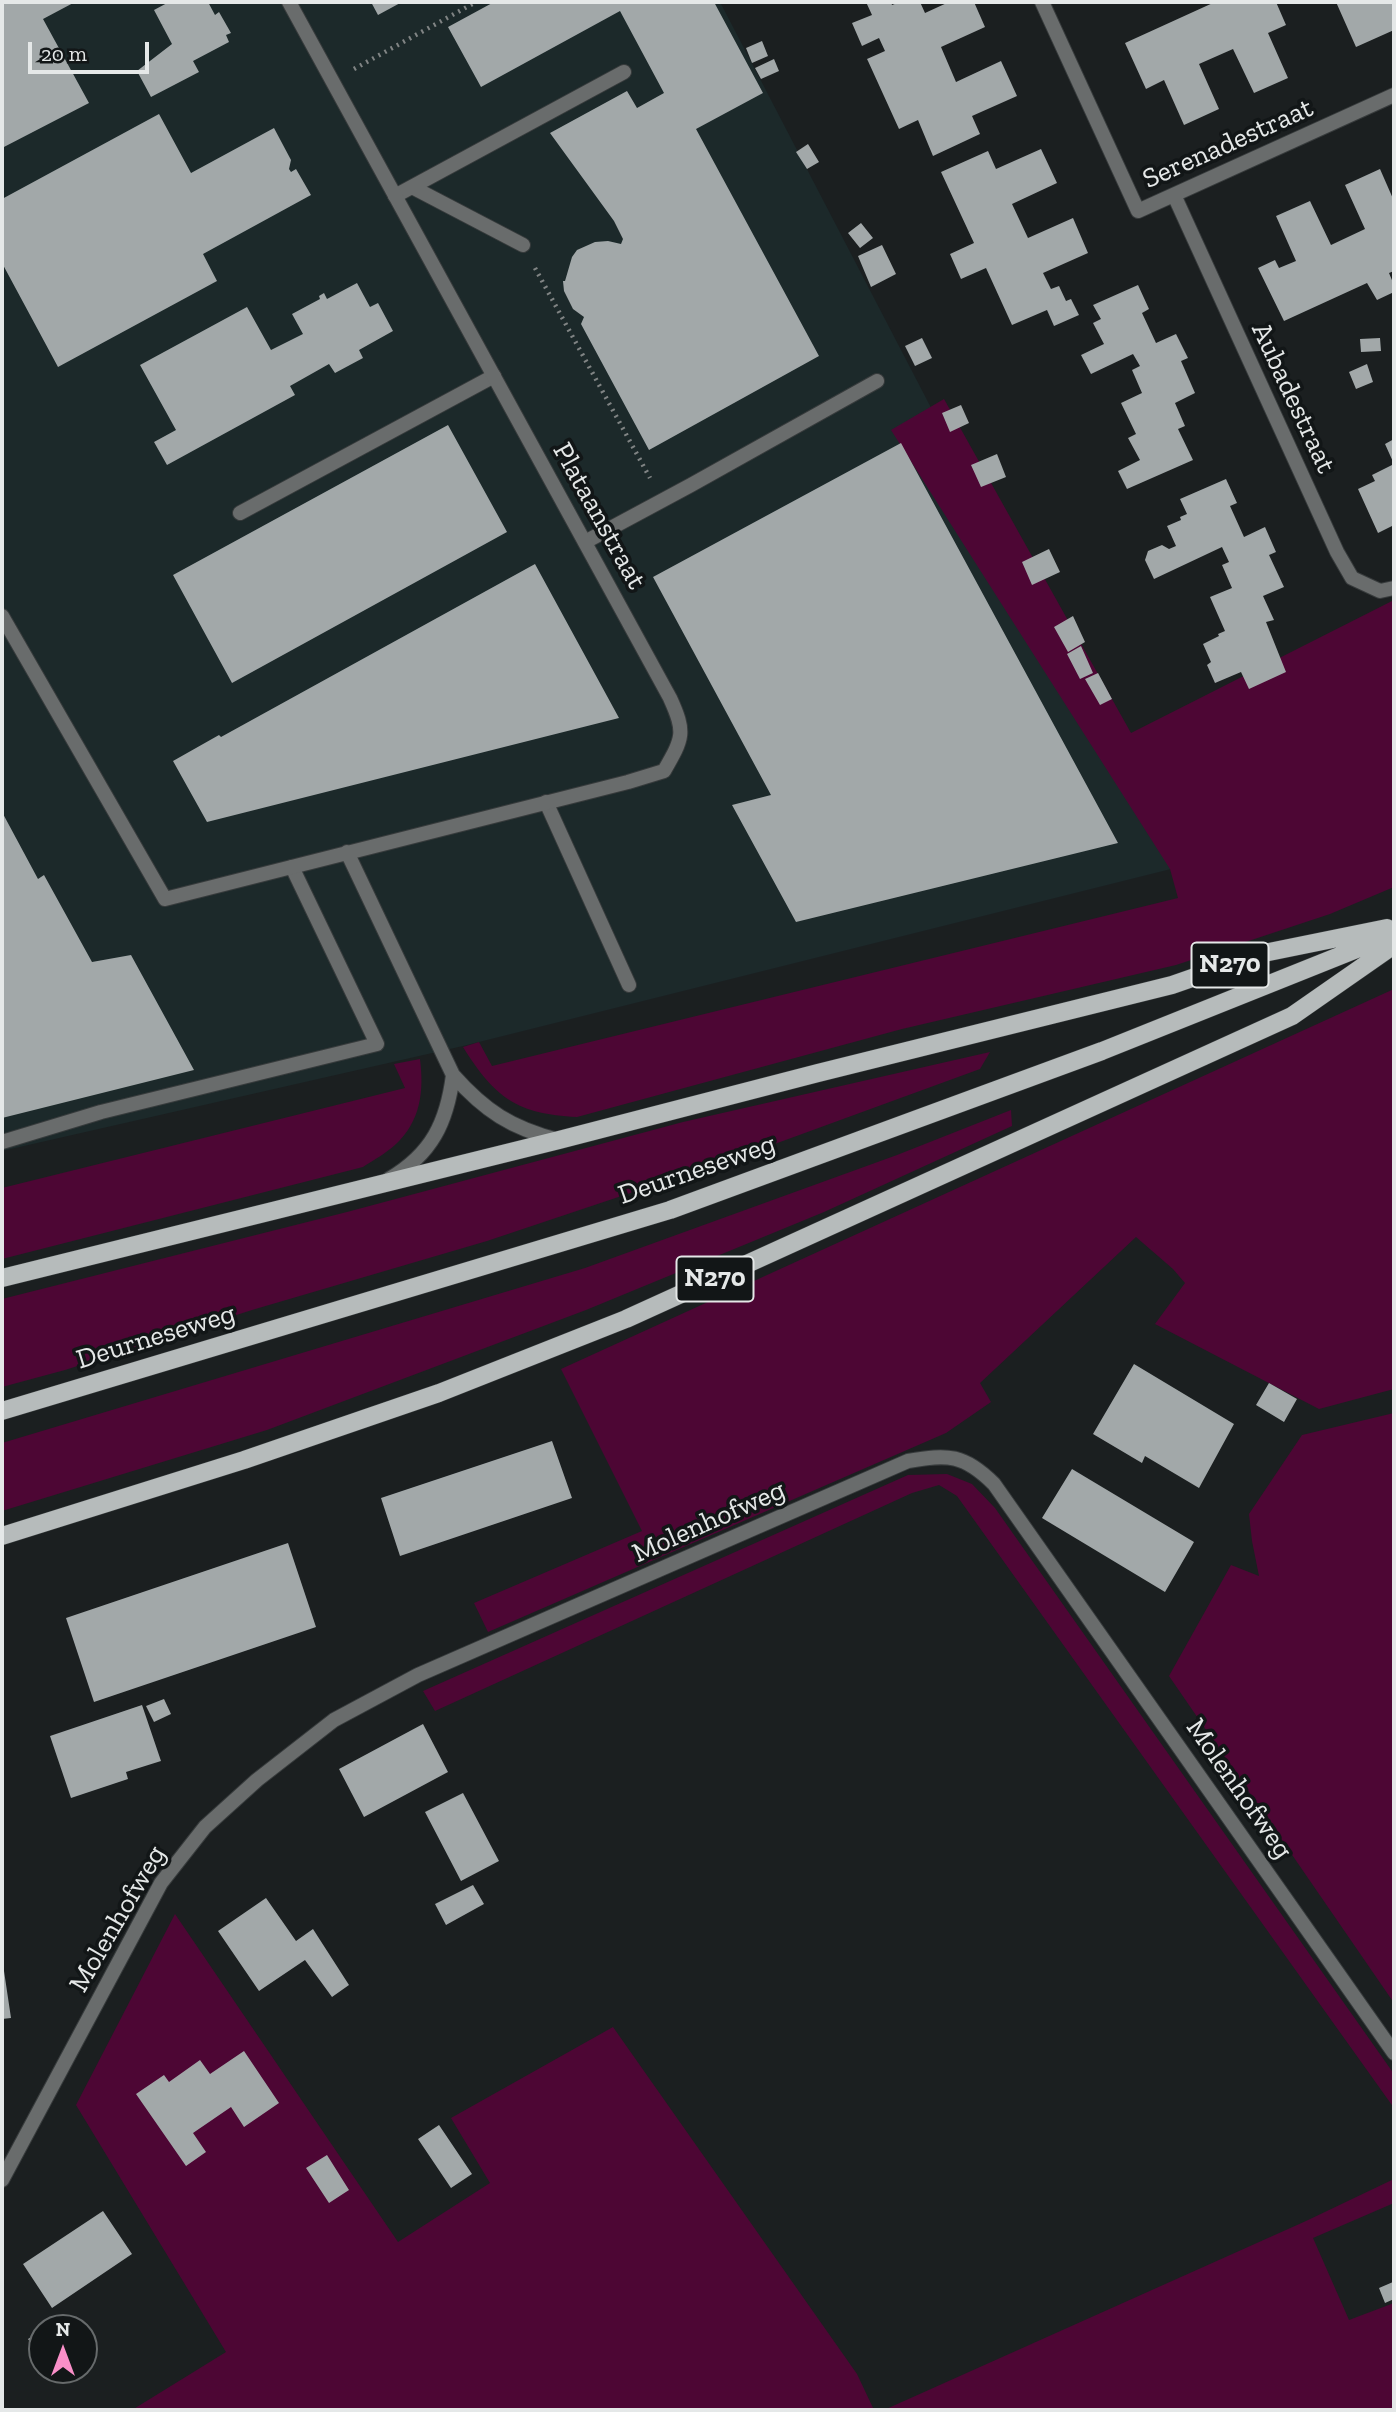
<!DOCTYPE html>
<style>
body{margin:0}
#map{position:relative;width:1396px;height:2412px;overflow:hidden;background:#1b1f20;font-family:"Zilla Slab",serif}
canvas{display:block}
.frame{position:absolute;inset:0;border:4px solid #e5e8e8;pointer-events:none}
.north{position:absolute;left:28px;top:2314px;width:70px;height:70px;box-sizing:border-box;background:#121617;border:2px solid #666a6b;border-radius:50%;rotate:0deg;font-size:19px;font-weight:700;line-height:28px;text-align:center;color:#e5e8e8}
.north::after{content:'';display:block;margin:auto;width:24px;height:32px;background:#f98fc8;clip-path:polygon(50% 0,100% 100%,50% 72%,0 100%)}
.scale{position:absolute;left:28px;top:42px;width:121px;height:32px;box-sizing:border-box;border:4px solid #e5e8e8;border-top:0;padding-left:9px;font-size:21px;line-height:24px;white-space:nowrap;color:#e5e8e8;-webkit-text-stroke:5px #121617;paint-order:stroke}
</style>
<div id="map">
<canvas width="1396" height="2412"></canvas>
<div class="frame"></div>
<div class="north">N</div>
<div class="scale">20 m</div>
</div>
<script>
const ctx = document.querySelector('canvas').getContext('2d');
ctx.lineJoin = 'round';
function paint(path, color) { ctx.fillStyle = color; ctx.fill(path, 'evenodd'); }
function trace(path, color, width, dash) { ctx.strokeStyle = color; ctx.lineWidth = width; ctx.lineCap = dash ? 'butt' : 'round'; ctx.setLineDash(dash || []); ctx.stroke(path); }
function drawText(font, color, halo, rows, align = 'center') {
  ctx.font = font + ' "Zilla Slab",serif'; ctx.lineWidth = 7; ctx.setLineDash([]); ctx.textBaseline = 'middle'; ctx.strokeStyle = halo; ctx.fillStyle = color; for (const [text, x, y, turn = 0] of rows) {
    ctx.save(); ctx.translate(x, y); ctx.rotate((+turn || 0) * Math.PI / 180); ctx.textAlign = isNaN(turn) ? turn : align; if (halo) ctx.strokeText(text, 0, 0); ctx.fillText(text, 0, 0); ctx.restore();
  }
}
const built = new Path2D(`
 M2,2H720L1171,869L463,1046L2,1151Z`);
const green = new Path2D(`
 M944,399L1131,733L1394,600V887L1330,914L1176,965L902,1029L577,1117C517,1114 495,1098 463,1047L479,1042L492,1066L1178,898L1170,869L891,430Z
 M1394,989V1389L1319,1409L1155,1324L1185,1283L1173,1269L1136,1237L980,1383L991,1402L946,1433L488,1632L474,1603L642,1531L561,1369Z
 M990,1052L980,1069L750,1153L487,1241L252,1310L65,1370L2,1387V1299L347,1212L683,1122Z
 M420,1059C424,1091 421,1121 395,1145C386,1153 374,1160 363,1167L2,1259V1188L405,1088L394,1064Z
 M1011,1110L1012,1126L824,1212L586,1310L267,1430L2,1511V1443L585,1268L897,1155Z
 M1394,1413V2003L1169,1676L1231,1565L1259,1576L1252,1541L1249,1514L1302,1435Z
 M947,1474L972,1484L995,1508L1394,2074V2108L957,1496L939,1485L912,1493L435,1711L423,1691L908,1475Z
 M175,1914L398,2242L490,2183L451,2118L613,2027L857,2374L874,2410H132L226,2352L76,2105Z
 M1394,2179V2203L1313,2238L1349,2320L1394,2303V2410H884L1306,2221Z`);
const building = new Path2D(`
 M2,2H75L43,19L89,103L2,148Z
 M169,2H208L215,15L219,12L231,33L226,35L229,42L193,61L199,72L151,97L137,71L172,44L154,10Z
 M371,2H402L378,15Z
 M494,2H714L763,93L696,129L819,356L649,450L581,324L584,317L573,309L564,291L563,281H565L572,257L577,250L595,242L608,241L621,244L623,239L614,221L550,133L627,91L637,108L664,93L620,11L481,87L448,27Z
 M866,2H891L892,5L900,2H920L925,13L949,2H974L985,27L941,47L956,82L1001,61L1017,96L972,116L980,134L933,156L918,120L899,129L868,61L867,59L885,51L879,38L862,46L852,23L872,15Z
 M1215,2H1276L1286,25L1268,33L1288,78L1254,93L1233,49L1199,64L1219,109L1184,125L1164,80L1146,89L1125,43Z
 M1336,2H1394V30L1356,47Z
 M762,41L768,56L752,63L746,48Z
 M774,59L779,71L761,79L755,68Z
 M159,114L191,173L274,128L291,160L289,169L291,172L296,169L311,195L203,254L217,281L58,367L2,263V199Z
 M808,144L819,162L807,169L796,152Z
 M1041,149L1057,183L1012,204L1028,238L1073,218L1088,253L1043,273L1051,289L1059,286L1066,301L1071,299L1079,315L1054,326L1047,310L1012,325L986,268L961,279L950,254L974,243L941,172L988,151L996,169Z
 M1380,169L1394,201V271L1389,273L1394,285V292L1377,300L1367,283L1284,321L1258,268L1275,260L1279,268L1296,261L1276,216L1310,201L1331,245L1365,229L1345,185Z
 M861,223L873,238L860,248L848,233Z
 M882,245L896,274L871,287L858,256Z
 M357,283L370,307L378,303L393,331L359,350L363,358L335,373L329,364L290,386L295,395L167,465L154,442L176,430L140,365L247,307L271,350L303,334L292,314L320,299L319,296L324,293L327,299Z
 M1138,285L1149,309L1142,313L1156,343L1176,334L1188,358L1181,361L1195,393L1175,403L1185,426L1178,429L1193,460L1127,489L1118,471L1140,460L1128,438L1136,434L1121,403L1142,393L1132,370L1140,366L1133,354L1091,374L1081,355L1104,344L1093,323L1101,319L1093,305Z
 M922,338L932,358L915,366L905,346Z
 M1380,338L1381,351L1361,352L1360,339Z
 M1367,364L1373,382L1356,389L1349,372Z
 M961,405L969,423L950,432L942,413Z
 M448,425L507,532L232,683L173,575Z
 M1394,439V525L1378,533L1358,489L1375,481L1372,475L1394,464L1385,444Z
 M901,443L1118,843L796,922L732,805L771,795L653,577Z
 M997,454L1006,477L981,487L971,465Z
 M1226,479L1237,503L1230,506L1244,537L1265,527L1276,552L1269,555L1284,587L1263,596L1274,620L1266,622L1286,672L1249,689L1241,672L1215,683L1207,665L1211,662L1203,644L1219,636L1218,634L1225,631L1210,597L1232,588L1222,565L1229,562L1222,547L1154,579L1145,560L1148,551L1162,545L1169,549L1176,546L1167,526L1181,520L1180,517L1187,514L1180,499Z
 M1049,549L1060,572L1032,585L1022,562Z
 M535,564L619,718L207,822L173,761L219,735L221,737Z
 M1073,616L1085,642L1068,652L1054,627Z
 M1081,646L1093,673L1080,679L1067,654Z
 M1098,673L1112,699L1100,705L1085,679Z
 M2,812L38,879L44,875L92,962L131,955L194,1070L2,1118Z
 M1134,1364L1234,1424L1199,1488L1145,1456L1142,1463L1093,1434Z
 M1269,1383L1297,1399L1284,1422L1256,1405Z
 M552,1441L572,1498L400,1556L381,1498Z
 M1072,1469L1194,1542L1165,1592L1042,1518Z
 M288,1543L316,1627L94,1702L66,1618Z
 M164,1699L171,1714L154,1722L146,1706Z
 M142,1705L161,1761L126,1772L128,1779L71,1798L50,1736Z
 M423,1724L448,1772L364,1817L339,1769Z
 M463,1793L499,1861L461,1881L425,1812Z
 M473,1885L484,1904L446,1925L435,1904Z
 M266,1898L296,1941L313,1929L349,1985L332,1997L305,1960L259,1991L218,1931Z
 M2,1971H4L11,2018L2,2019Z
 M244,2051L279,2103L244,2127L231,2107L193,2133L206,2152L186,2166L136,2094L164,2075L169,2082L200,2060L210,2074Z
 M439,2125L472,2174L451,2188L418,2139Z
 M327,2155L349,2190L329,2203L306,2168Z
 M103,2211L132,2254L52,2308L23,2264Z
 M1393,2282L1394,2299L1385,2303L1379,2288Z
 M42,2330V2360L28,2339Z
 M48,2370H73L56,2381Z`);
const path = new Path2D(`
 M354,69L476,2
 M535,268L650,478`);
const service = new Path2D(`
 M412,187L523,245
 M395,196L624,72
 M240,513L494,376
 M585,542L691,485L877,381
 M546,802L629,985
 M2,1142L101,1112L377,1044L292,867`);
const minor = new Path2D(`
 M1042,2L1138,211L1394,95
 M1174,195L1337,552L1352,578L1380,591L1394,588
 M2,616L165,899L628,782L664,771C683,738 686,733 670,698L289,2
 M347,852L453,1075C485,1111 511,1128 558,1140
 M389,1179C432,1154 447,1122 453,1075
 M2,2180L161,1883L205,1827L257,1780L334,1720L418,1675L908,1461C948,1454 964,1454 994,1484L1394,2053`);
const primary = new Path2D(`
 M2,1278L559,1140L818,1073L1172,985L1264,953L1387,928
 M2,1411L670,1210L1102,1051L1394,934
 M2,1536L244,1460L439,1393L626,1319L1292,1016L1394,945`);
const shields = [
 [1230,965,77],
 [715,1279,77]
];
const shieldNames = [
 ["N270",1230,965],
 ["N270",715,1279]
];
const streetNames = [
 ["Serenadestraat",1228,144,-24],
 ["Aubadestraat",1293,398,65],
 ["Plataanstraat",599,516,61],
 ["Deurneseweg",697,1170,-19],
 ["Deurneseweg",156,1337,-17],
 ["Molenhofweg",709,1522,-24],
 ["Molenhofweg",1239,1789,55],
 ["Molenhofweg",118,1919,-60]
];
paint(built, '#1c292a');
paint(green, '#4d0634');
paint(building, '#a2a8a9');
trace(service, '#373b3c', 16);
trace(minor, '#373b3c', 16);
trace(primary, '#373b3c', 19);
trace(path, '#808484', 4.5, [2, 5]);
trace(service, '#696c6c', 14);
trace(minor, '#696c6c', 14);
trace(primary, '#b6bbbb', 18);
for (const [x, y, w] of shields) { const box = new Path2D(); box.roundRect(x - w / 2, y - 22.5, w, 45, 5); ctx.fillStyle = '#121617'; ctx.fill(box); trace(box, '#e5e8e8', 2); }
drawText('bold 26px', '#e5e8e8', null, shieldNames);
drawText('28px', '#e5e8e8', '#121617', streetNames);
</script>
